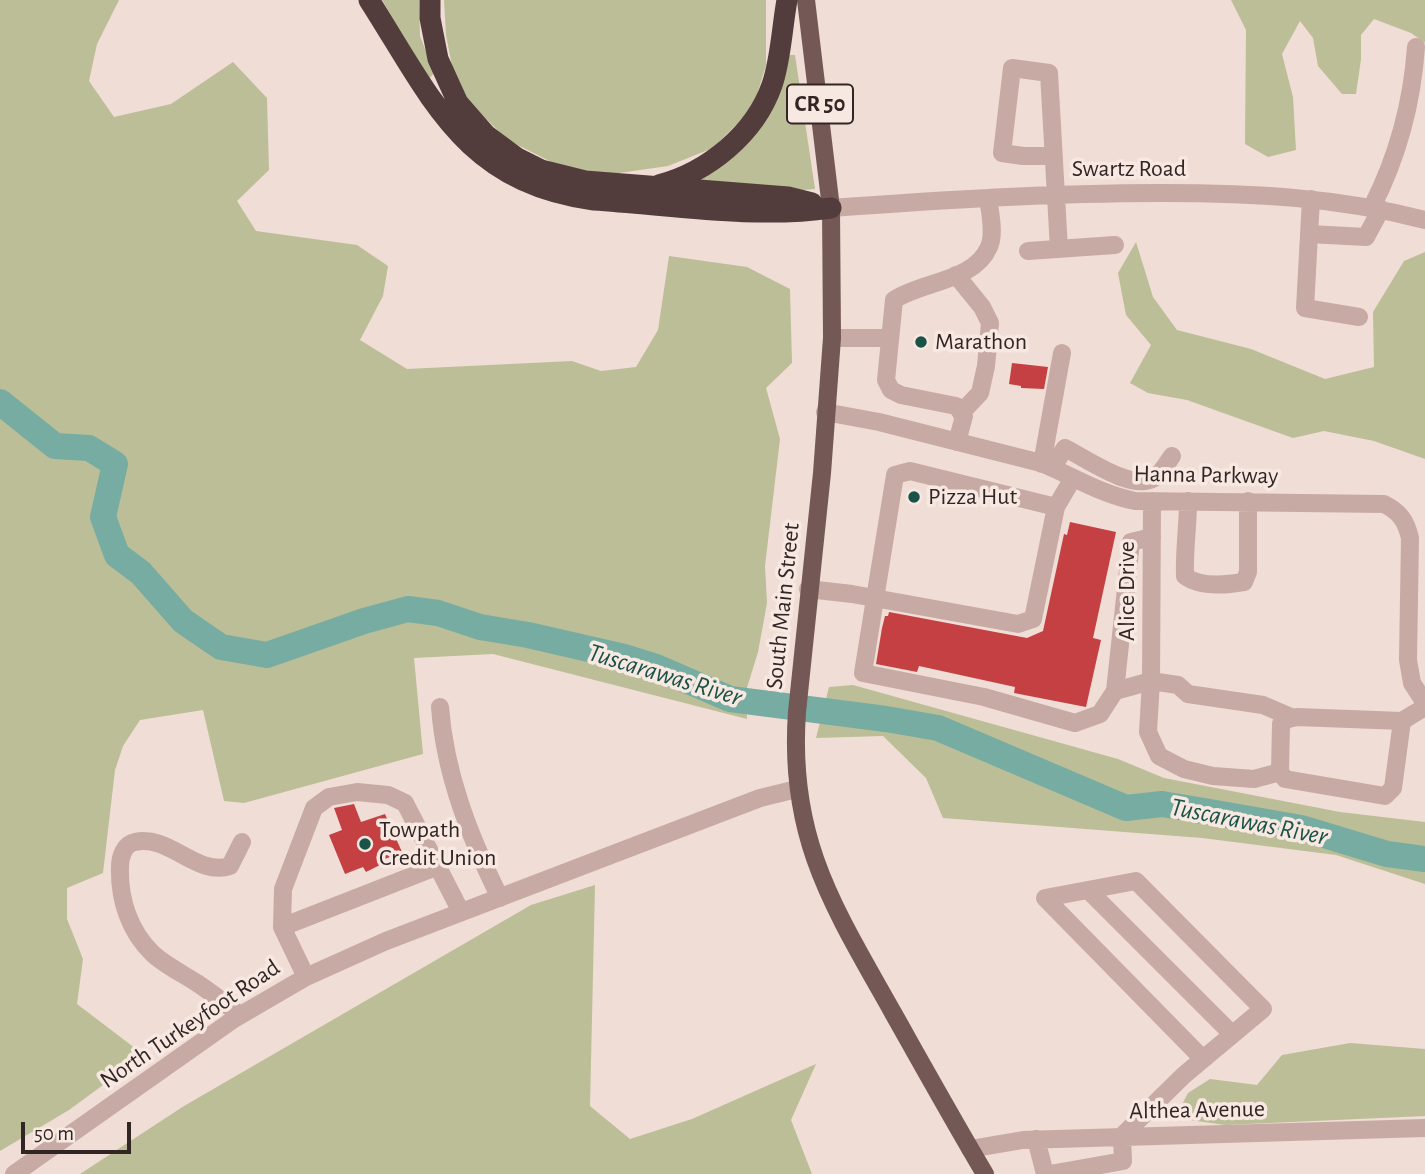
<!DOCTYPE html>
<style>
body{margin:0}
#map{position:relative;width:1425px;height:1174px;overflow:hidden;background:#f0ddd6;font-family:"Alegreya Sans",sans-serif}
canvas{display:block}
.scale{position:absolute;left:21px;top:1122px;width:110px;height:32px;box-sizing:border-box;border:4px solid #322625;border-top:0;padding-left:9px;font-size:21px;line-height:24px;white-space:nowrap;color:#322625;-webkit-text-stroke:5px #f8e8e2;paint-order:stroke}
</style>
<div id="map">
<canvas width="1425" height="1174"></canvas>
<div class="scale">50 m</div>
</div>
<script>
const ctx = document.querySelector('canvas').getContext('2d');
ctx.lineJoin = 'round';
function paint(path, color) { ctx.fillStyle = color; ctx.fill(path, 'evenodd'); }
function trace(path, color, width, dash) { ctx.strokeStyle = color; ctx.lineWidth = width; ctx.lineCap = dash ? 'butt' : 'round'; ctx.setLineDash(dash || []); ctx.stroke(path); }
function drawText(font, color, halo, rows, align = 'center') {
  ctx.font = font + ' "Alegreya Sans",sans-serif'; ctx.lineWidth = 7; ctx.setLineDash([]); ctx.textBaseline = 'middle'; ctx.strokeStyle = halo; ctx.fillStyle = color; for (const [text, x, y, turn = 0] of rows) {
    ctx.save(); ctx.translate(x, y); ctx.rotate((+turn || 0) * Math.PI / 180); ctx.textAlign = isNaN(turn) ? turn : align; if (halo) ctx.strokeText(text, 0, 0); ctx.fillText(text, 0, 0); ctx.restore();
  }
}
const green = new Path2D(`
 M0,0H119L97,44L89,81L114,117L171,104L233,62L267,98L269,170L237,201L256,231L357,245L388,266L383,296L360,340L407,369L572,361L601,371L636,367L658,330L669,256L747,267L790,289L792,363L766,388L780,439L765,566L767,603L758,652L746,691L747,719L493,654L414,658L423,754L244,803L224,801L203,710L140,720L123,746L115,770L103,873L67,888V919L83,959L77,1004L144,1055L69,1110L0,1151Z
 M382,0H419L420,36L434,73L429,79Z
 M444,0H766V65L753,108L713,148L668,166L612,174L563,168L506,139L466,98L452,66L446,35Z
 M1231,0H1425V43L1411,33L1374,19L1361,35V59L1356,94H1342L1318,66L1313,38L1300,21L1282,54L1293,97L1296,150L1268,157L1245,144L1246,30Z
 M788,55H795L815,189L791,191L681,183L728,160Z
 M1136,242L1153,297L1177,330L1251,349L1325,379L1374,367L1373,312L1404,261L1425,252V459L1374,441L1324,431L1293,438L1187,400L1148,393L1130,383L1151,345L1126,315L1118,273Z
 M853,685L1118,759L1164,778L1340,812L1425,822V884L1336,855L1202,838L943,818L926,778L883,736L816,738L829,687Z
 M595,885L590,1106L630,1139L692,1119L816,1064L791,1120L812,1174H80L184,1106L531,905Z
 M1350,1043L1425,1049V1116L1225,1125L1175,1118L1188,1093L1210,1079L1257,1085L1282,1055Z`);
const river = new Path2D(`
 M0,402L55,446L89,448L115,464L103,517L117,555L141,573L183,621L221,647L267,655L364,621L408,609L438,613L480,627L528,635L624,657L656,667L730,699L886,719L938,728L1126,808L1162,804L1210,812L1301,828L1387,854L1425,859`);
const building = new Path2D(`
 M1012,363L1048,367L1044,389L1021,388V386L1009,384Z
 M1070,522L1116,532L1093,638L1101,640L1086,707L1014,693L1015,687L919,666L917,672L876,664L882,628L885,616H888L889,612L1027,638L1043,631L1064,534L1067,535Z
 M354,804L361,822L385,814L402,852L380,861L382,864L366,872L363,867L345,874L329,835L342,830L334,808Z`);
const minor = new Path2D(`
 M1053,156H1023L1002,153L1012,68L1049,73L1059,249
 M1311,199L1305,308L1359,317
 M1372,207C1398,156 1412,104 1416,47
 M831,208C941,200 1051,193 1161,193C1252,193 1337,197 1425,220
 M1309,234L1366,237L1381,209
 M1028,251L1115,245
 M956,275L982,307L990,323L986,366L980,393L961,413
 M832,338H890
 M825,412L879,422L1041,463C1073,476 1100,494 1135,501L1384,504C1400,512 1406,521 1410,538L1408,660L1412,683L1425,703
 M957,442L964,416L956,406L901,395L891,390L886,380L894,300C922,281 974,282 989,247C995,234 990,212 988,198
 M1042,464L1062,353
 M1052,468L1065,448C1085,458 1133,492 1154,478C1161,474 1167,463 1172,456
 M1152,501L1151,681L1148,732L1159,756L1184,769L1213,776L1254,779L1280,772
 M1188,501C1188,527 1184,550 1185,576C1199,587 1226,585 1244,582L1248,572V501
 M1056,507L910,471L895,475L863,673L984,697L1075,723L1100,714L1115,691L1131,542L1152,537
 M808,589L852,594L1018,624L1033,619L1056,507L1073,478
 M1115,691L1151,681L1178,685L1188,694L1263,705L1293,718
 M440,707C445,775 470,837 500,898
 M1402,721L1393,788L1385,796L1285,779L1280,772L1281,724L1288,719L1297,717L1402,721L1425,707
 M1088,890L1232,1034
 M282,927L438,866
 M306,977L282,927L283,889L314,808L329,797L357,792L388,795L405,803L461,912
 M240,1015C226,1004 212,993 197,983C183,974 165,965 153,954C129,931 119,899 120,867C120,857 124,844 135,842C169,834 197,877 230,866L242,842
 M1036,1139L1045,1174
 M970,1149L1023,1140L1425,1128
 M14,1174L234,1019L306,977L386,941L760,798L797,789
 M1050,1174L1123,1161L1122,1136L1184,1075L1263,1009L1136,881L1045,898L1203,1059`);
const major = new Path2D(`
 M806,0L831,208L832,338L822,473L797,712C788,838 833,906 892,1011C923,1066 953,1120 985,1174`);
const highway = new Path2D(`
 M369,0C433,100 464,182 594,200C671,205 755,219 831,208
 M430,0V18L438,59L458,103L486,135L517,158L541,170L585,181L788,197L812,203
 M659,185C708,172 755,134 772,85C781,59 782,27 787,0`);
const markers = [
 [921,342,7,"#1c5348"],
 [914,497,7,"#1c5348"],
 [365,844,7,"#1c5348"]
];
const shields = [
 [820,104,66]
];
const shieldNames = [
 ["CR 50",820,104]
];
const streetNames = [
 ["Swartz Road",1129,169],
 ["Hanna Parkway",1206,475,1],
 ["Alice Drive",1127,591,-90],
 ["South Main Street",783,606,-84],
 ["North Turkeyfoot Road",190,1024,-34],
 ["Althea Avenue",1197,1110,-1]
];
const poiNames = [
 ["Marathon",935,342],
 ["Pizza Hut",928,497],
 ["Towpath",379,830],
 ["Credit Union",379,858]
];
const waterNames = [
 ["Tuscarawas River",665,675,17],
 ["Tuscarawas River",1249,822,11]
];
paint(green, '#bbbe97');
trace(river, '#76aca1', 26);
paint(building, '#c44042');
trace(minor, '#c7aaa3', 18);
trace(major, '#745856', 18);
trace(highway, '#533d3c', 21);
for (const [x, y, r, color] of markers) { const dot = new Path2D(); dot.arc(x, y, r, 0, 2 * Math.PI); ctx.fillStyle = color; ctx.fill(dot); trace(dot, '#f8e8e2', 2.5); }
for (const [x, y, w] of shields) { const box = new Path2D(); box.roundRect(x - w / 2, y - 19.5, w, 39, 5); ctx.fillStyle = '#f8e8e2'; ctx.fill(box); trace(box, '#322625', 2); }
drawText('bold 23px', '#322625', null, shieldNames);
drawText('24px', '#322625', '#f8e8e2', streetNames);
drawText('24px', '#322625', '#f8e8e2', poiNames, 'left');
drawText('italic 26px', '#1c5348', '#f8e8e2', waterNames);
</script>
